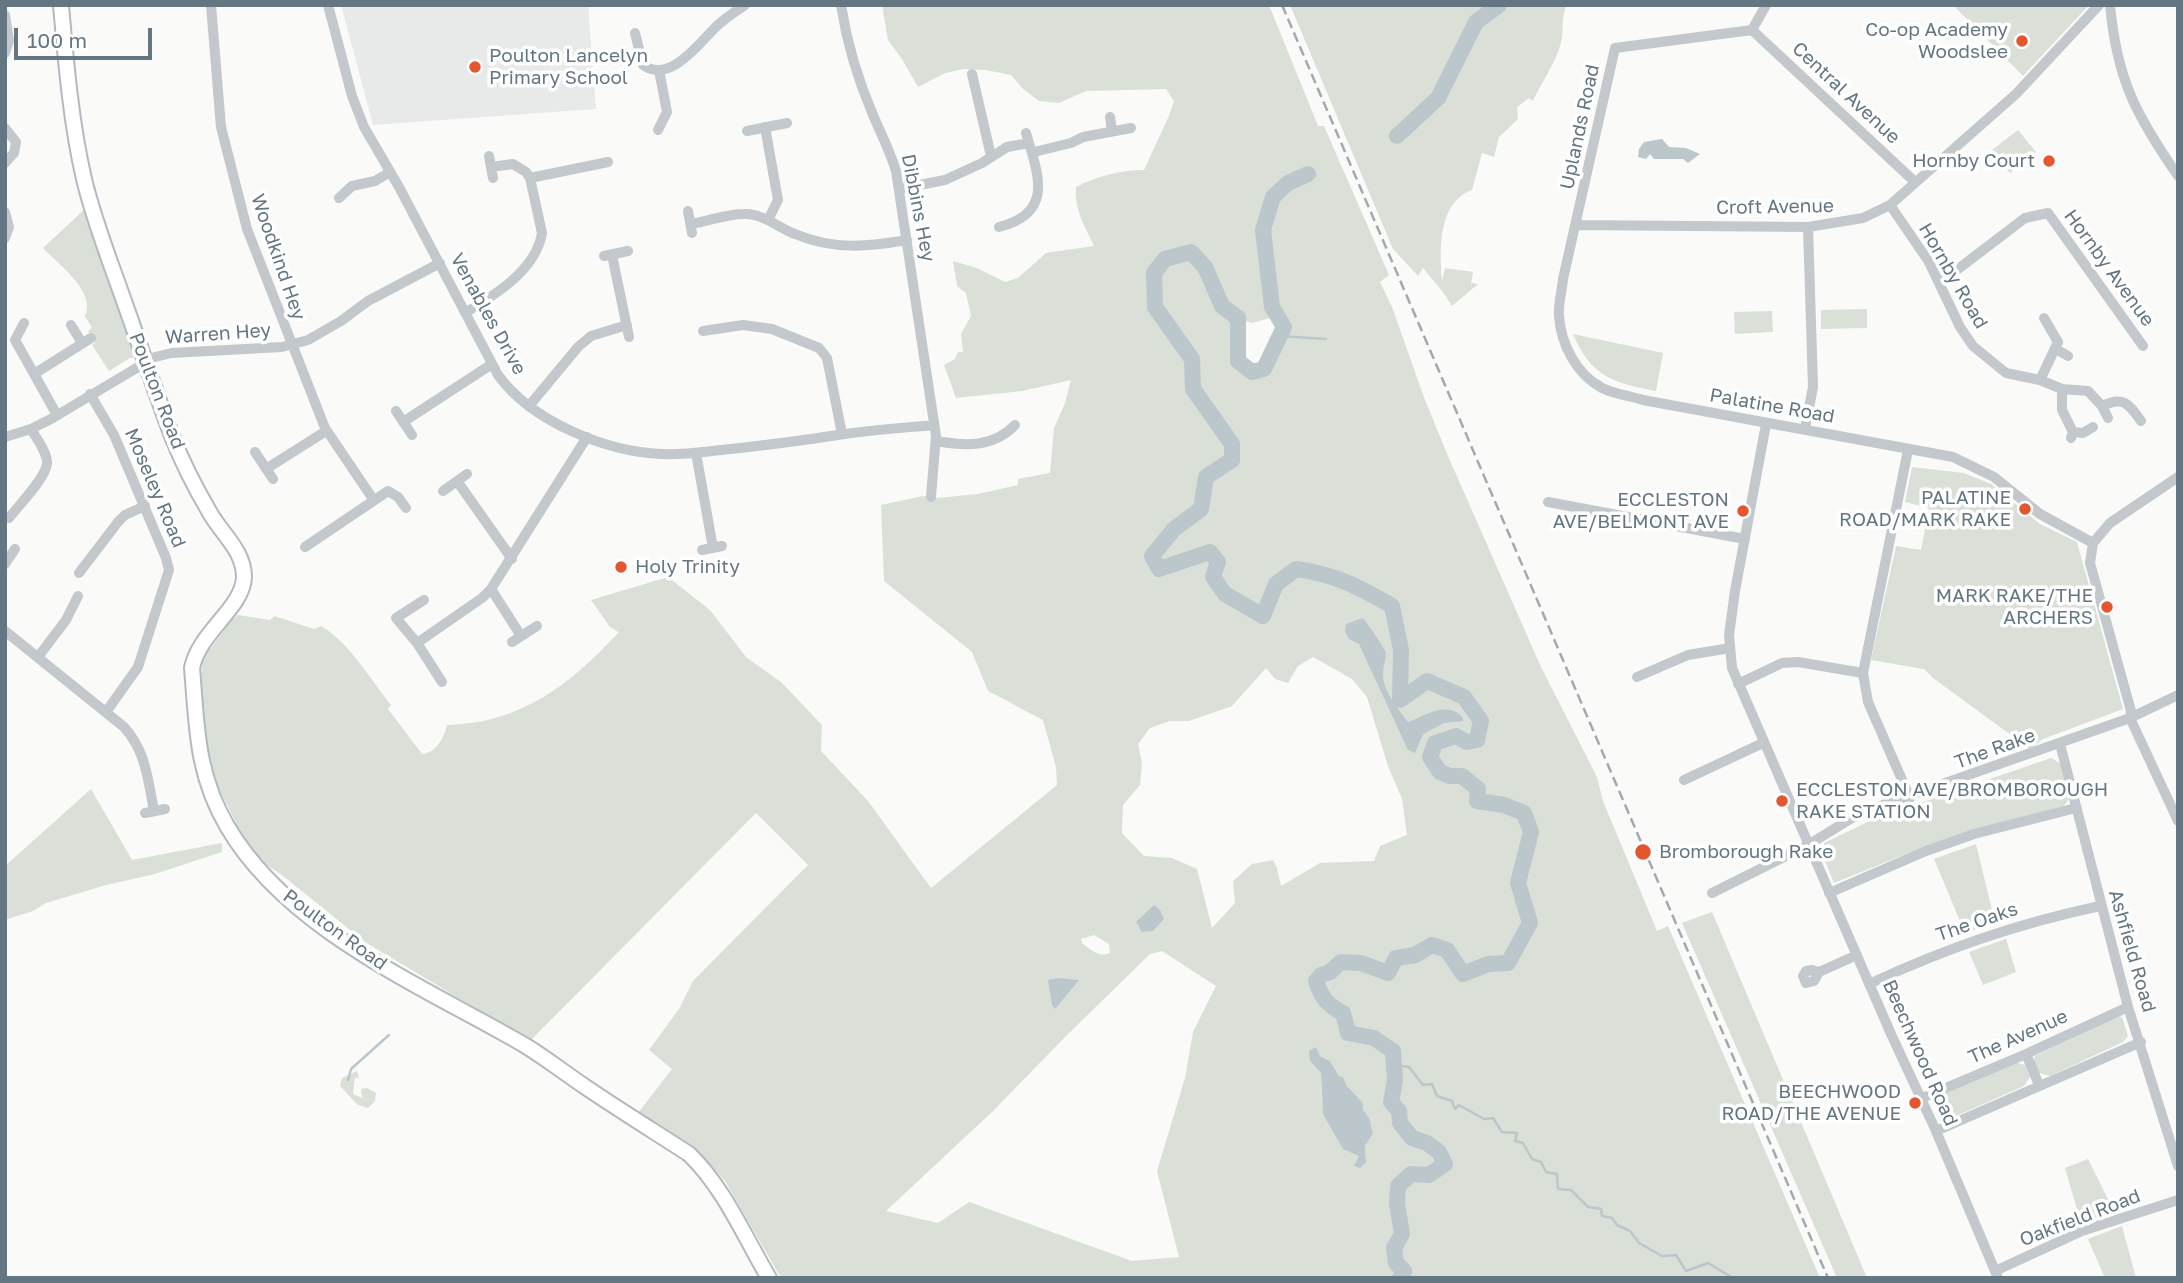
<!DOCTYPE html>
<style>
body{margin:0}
#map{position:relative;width:2183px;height:1283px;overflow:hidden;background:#fafaf8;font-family:"Golos Text",sans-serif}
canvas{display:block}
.frame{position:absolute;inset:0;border:7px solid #657683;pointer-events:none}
.scale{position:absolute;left:14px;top:28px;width:138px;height:32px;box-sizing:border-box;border:4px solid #657683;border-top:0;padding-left:9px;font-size:21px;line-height:24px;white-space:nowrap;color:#657683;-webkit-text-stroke:5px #fff;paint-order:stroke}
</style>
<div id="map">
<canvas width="2183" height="1283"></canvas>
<div class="frame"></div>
<div class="scale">100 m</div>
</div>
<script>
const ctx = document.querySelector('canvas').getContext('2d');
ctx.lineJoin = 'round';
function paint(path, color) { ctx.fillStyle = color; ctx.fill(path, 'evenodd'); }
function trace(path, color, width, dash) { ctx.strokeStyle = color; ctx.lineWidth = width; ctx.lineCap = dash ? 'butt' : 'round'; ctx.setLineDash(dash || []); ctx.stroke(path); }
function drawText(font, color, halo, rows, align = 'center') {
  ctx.font = font + ' "Golos Text",sans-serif'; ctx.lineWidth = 7; ctx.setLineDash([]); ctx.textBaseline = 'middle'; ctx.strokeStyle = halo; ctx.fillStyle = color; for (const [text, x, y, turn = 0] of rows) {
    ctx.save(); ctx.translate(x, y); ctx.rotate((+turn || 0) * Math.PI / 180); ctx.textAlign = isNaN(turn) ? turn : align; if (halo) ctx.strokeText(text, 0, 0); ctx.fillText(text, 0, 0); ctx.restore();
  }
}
const built = new Path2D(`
 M341,5H588L596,109L373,125Z`);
const green = new Path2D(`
 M882,5H1269L1318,126H1324L1389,275L1380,282L1392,307L1425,400L1448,456L1541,667L1597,777L1603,801L1657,931L1668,926L1820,1278H781L725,1181L706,1160L638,1113L672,1069L649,1050L679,1009L693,981L808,865L756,813L530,1041L365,942L282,875L262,862L245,845L237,833L235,821L215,781L207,757L201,695L202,656L208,644L211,648L231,621L238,615L270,620L274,616L314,629L321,626C351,644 369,678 391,705L388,709L422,754C436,753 444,738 447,725C520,724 571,684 619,632L610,627L591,600L668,577L710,610L746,657L781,682L822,725L821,751L868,801L931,888L1057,785L1056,767L1043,720C1024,711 1007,700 988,691L972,652L884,581L881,505L923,496L937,498L978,494L1018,485V479L1050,473L1054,428L1065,403L1071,380L1022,391L956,398L944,365L955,359L958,352H963L961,334L971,316L966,293L957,286L953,261L977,268L1005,282L1018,278L1046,253L1094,246C1085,226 1074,210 1076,187C1098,176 1120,170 1144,170L1168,118L1174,101L1166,89L1086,91L1059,103L1039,101L1023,89L1011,75L985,70L964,69L945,73L918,87L902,59L888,40ZM1277,316L1284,327L1264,369L1252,372L1238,361V318L1252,323ZM1313,657L1352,679L1367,697L1388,766L1402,799L1407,835L1380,846L1374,861L1320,863L1281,886L1277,868L1273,860L1252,864L1233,881L1235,903L1212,928L1197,869L1172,858L1144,856L1122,833L1123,805L1140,785L1142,763L1138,744L1150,728L1170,721H1189L1232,706L1266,668L1275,679L1288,683L1298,666ZM1094,935L1109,944L1110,953C1099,958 1091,950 1082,943L1081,939ZM1162,951L1216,986L1193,1032L1185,1078L1157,1171L1179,1257L1132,1261L969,1202L938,1223L886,1211L992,1112L1065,1037L1150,954ZM1316,1047L1320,1056L1330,1061L1339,1076L1343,1077L1347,1086L1363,1103V1110L1373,1134L1365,1146L1366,1162L1322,1103L1321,1073L1310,1061Z
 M1290,5H1567C1559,23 1566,31 1559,49C1553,67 1541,83 1533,101L1529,98L1517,107L1518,119L1499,137L1494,157L1482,153L1472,190C1437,203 1440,250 1442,281L1445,268L1473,272L1471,283L1478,284L1452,306L1443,292L1423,268L1418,276L1393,249Z
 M1953,5H2089L2023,76Z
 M2018,130L2036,152L2010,173L1992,150Z
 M87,207L135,353L133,358H130L109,371L92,345L95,343L88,331L92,328L85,316C97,292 58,264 43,248Z
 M1867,309V328L1821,329V310Z
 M1772,311L1773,332L1735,334L1734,312Z
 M1573,334L1663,353L1656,391C1614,383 1591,377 1573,334Z
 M1912,467L1964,473L1991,484L2040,524L2077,542L2123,709L2043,739L2030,749L1933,678L1924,669L1871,660L1896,546L1921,550L1929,508L1905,502Z
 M2051,758L2060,763L2069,799L2064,806L1916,850L1834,883L1822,854L1824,843L1876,818Z
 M91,789L132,860L222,843V852L155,874L106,885L46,903L33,911L5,920V866Z
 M1976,844L1995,922L1965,933L1934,859Z
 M1712,912L1867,1278H1837L1682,923Z
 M2006,939L2016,972L1983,985L1969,952Z
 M2118,1016L2122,1017L2128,1036L2123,1042L2050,1076L2039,1073L2033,1061L2035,1056Z
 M2015,1062L2025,1065L2030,1077L2024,1086L1947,1120H1943L1933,1098Z
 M357,1071L359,1079L355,1077L353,1094L362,1098L361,1089L367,1088L376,1093L375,1101L368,1108L358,1105L340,1086L342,1078Z
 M2088,1159L2114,1211L2081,1223L2065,1168Z
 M2122,1226L2136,1278H2105L2088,1239Z`);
const water = new Path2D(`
 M1662,139L1669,147L1686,148L1700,154L1688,163L1683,159H1654L1650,154L1646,159L1638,157L1639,149L1644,142Z
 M1363,618C1368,624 1383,646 1385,651C1387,658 1383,665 1383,673C1382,690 1398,709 1408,722C1426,715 1448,700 1463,718V721L1444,723L1423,734L1415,753L1408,750L1359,644L1349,639L1345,631L1346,624Z
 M1154,905L1160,910L1164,919L1153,931L1142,932L1136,922Z
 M1058,978L1079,980L1055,1009L1052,1005L1048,980Z
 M1316,1047L1320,1056L1330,1061L1339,1076L1343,1077L1347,1086L1363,1103V1110L1369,1118L1373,1134L1365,1146L1366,1162L1360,1168L1354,1166L1359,1156L1343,1149L1323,1114L1321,1073L1310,1061L1309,1051Z`);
const stream = new Path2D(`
 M1280,336L1326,339
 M1394,1065L1409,1067L1423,1085L1432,1084L1437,1096L1452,1101L1455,1109L1459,1105L1484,1119L1493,1118L1502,1132L1517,1133L1515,1141L1523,1143L1532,1159L1541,1162L1546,1172L1557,1174L1558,1189L1571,1190L1588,1207L1601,1209L1602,1216L1612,1218L1617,1225L1630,1231L1639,1243L1662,1256L1676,1255L1686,1271L1708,1263L1733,1278
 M348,1080L351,1069L389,1035`);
const river = new Path2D(`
 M1397,136L1438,98L1476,22L1499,5
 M1308,174L1288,183L1273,197L1263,230L1272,307L1284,327L1264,369L1252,372L1238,361V318L1222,306L1205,267L1191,252L1165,259L1154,273L1155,307L1192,359L1193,389L1232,444V460L1206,477L1201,509L1174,529L1152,556L1159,569L1210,552L1218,562L1213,577L1225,594L1263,616L1276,584L1296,569C1334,574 1360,587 1392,606L1401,650L1400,700L1427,681L1464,697L1481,721L1477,740L1467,742L1456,736L1435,743L1430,757L1440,772L1450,776H1462L1478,789L1477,801L1504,805L1524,813L1531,832L1518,883L1530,923L1508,963L1488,964L1463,974L1447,950L1432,945L1415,955L1396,958L1388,973L1361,963L1341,962L1330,972L1321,975L1316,981C1321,997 1328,1006 1343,1013L1348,1033L1374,1038L1393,1051L1395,1080L1391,1102L1399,1111L1400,1123L1412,1138L1427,1143L1439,1152L1445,1164L1429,1175L1411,1174L1398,1186L1397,1204L1402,1234L1394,1248L1396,1263L1404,1271L1400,1278`);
const street = new Path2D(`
 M211,5L221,127L247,229L325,428L373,499
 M328,5L352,96L364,127L399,187L498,375C531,421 606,452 662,454C682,455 702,452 721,450C761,446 799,441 838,435C870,430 902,428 934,425
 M841,5C847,44 858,80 873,115C881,134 890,151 896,171L936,436L931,497
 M2110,5C2117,80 2136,115 2178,176
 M5,15L9,41L5,53
 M1752,30L1615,48L1563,279C1562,291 1558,304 1559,316C1561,344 1576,374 1602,388C1614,394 1630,396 1643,400L1953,457L1994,477L2040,514L2093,543
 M1752,30L1915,182
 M1752,30L1766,5
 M635,33L643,65C671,85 701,40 719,24C727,17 736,11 745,5
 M972,74L991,156
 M1110,117L1112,131
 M765,127L778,200L768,220
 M5,128L16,142L14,153L5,163
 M658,130L667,112L659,70
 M747,131L787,123
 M1034,152L1071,143L1083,137L1131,128
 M489,156L493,178
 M530,178L608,162
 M899,189L945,180L982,163L1007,147L1029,143
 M339,198L352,186L375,181L390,172
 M1890,205L1929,262L1960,327L1973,346L2006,373L2040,380L2062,389L2088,391L2102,406L2108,418
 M688,211L692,233
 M5,212L9,227L5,238
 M691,224C708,221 727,214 744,214C762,213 779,228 795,234C833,250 867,247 907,240
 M1577,225L1808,227L1863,218L1890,205L2016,94L2099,5
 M999,227C1055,213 1038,174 1026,133
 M612,255L629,337
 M604,256L628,251
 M1941,282L2025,218L2048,213L2143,346
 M465,313C495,295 536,270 542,233L530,178L526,172L513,164L491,167
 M71,325L82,343
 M703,331L743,325L772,329L819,348L827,358L842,434
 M15,340L57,415
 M15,340L24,323
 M2056,349L2068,356
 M34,374L91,338
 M2040,380L2058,342L2044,318
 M2062,389V410L2073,432L2071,438
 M90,394L114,435L166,558L169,570L138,667L106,712
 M529,406L578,347L591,336L627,325
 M2102,406C2124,396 2128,403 2141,421
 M396,411L412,435
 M403,422L492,364
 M1766,424L1735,591L1729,635L1732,668L1891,1034L1936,1131L1998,1278
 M1805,429L1813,387L1808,227
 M2073,432L2083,433L2093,427
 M5,437L31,429L51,419L155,357L172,353L282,347L308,340L341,321L368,301L440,263
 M936,441C965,446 993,448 1015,425
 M1908,450L1863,673L1868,702L1910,798
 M255,452L273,479
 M696,453L713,548
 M266,469L326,431
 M2178,477L2110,523L2093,543L2090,563L2131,711L2130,718L2178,821
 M457,481L512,559
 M443,491L467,474
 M1548,502L1745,539
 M9,518C18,506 45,479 47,464C48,453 36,438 31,429
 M305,547L388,491L398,497L406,508
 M702,550L722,546
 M5,564L15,549
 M79,573L118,522L125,515L145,506
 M491,589L521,636
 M424,600L396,618L417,643L442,682
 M5,631L124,727C146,751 148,780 154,811
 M512,642L537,626
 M417,643L482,598L491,589L587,437
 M38,657L66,620L78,596
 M1637,677L1688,655L1730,648
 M1738,684L1782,663L1798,662L1863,673
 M2060,744L2128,1007L2178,1166
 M1684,780L1763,743
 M145,813L165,809
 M1712,893L1808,845L1860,813L2130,718L2178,695
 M1829,893L1926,851L1974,834L2076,808
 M1819,972L1812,970L1806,971L1803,976L1806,983L1814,981L1819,972L1857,955
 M1869,984C1947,948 2016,924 2100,906
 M2026,1054L2039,1085
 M1922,1098L2026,1054L2128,1007
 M1936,1131L2141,1042
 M1995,1271L2082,1231L2178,1200`);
const secondary = new Path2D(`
 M61,5C66,63 71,123 84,179C94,221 110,261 124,301C140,346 155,391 172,436C182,462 196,489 210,513C222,534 244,551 244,577C243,608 199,632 192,668C197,726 196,773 227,826C288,931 425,987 526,1046C547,1059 566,1074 587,1088C621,1111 655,1132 689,1154C725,1189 744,1236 769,1278`);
const rail = new Path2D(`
 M1282,5L1828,1278`);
const markers = [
 [2022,41,7,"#e4572e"],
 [475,67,7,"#e4572e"],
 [2049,161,7,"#e4572e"],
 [2025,509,7,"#e4572e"],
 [1743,511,7,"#e4572e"],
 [621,567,7,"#e4572e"],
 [2107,607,7,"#e4572e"],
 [1782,801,7,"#e4572e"],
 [1643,852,9,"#e4572e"],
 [1915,1103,7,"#e4572e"]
];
const poiNames = [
 ["Co-op Academy",2008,30],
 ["Woodslee",2008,52],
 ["Poulton Lancelyn",489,56,"left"],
 ["Primary School",489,78,"left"],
 ["Hornby Court",2035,161],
 ["PALATINE",2011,498],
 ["ROAD/MARK RAKE",2011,520],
 ["ECCLESTON",1729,500],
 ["AVE/BELMONT AVE",1729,522],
 ["Holy Trinity",635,567,"left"],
 ["MARK RAKE/THE",2093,596],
 ["ARCHERS",2093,618],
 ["ECCLESTON AVE/BROMBOROUGH",1796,790,"left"],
 ["RAKE STATION",1796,812,"left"],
 ["Bromborough Rake",1659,852,"left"],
 ["BEECHWOOD",1901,1092],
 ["ROAD/THE AVENUE",1901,1114]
];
const streetNames = [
 ["Central Avenue",1846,93,43],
 ["Uplands Road",1580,127,-78],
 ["Croft Avenue",1775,207,-1],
 ["Dibbins Hey",918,208,79],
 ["Woodkind Hey",278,257,71],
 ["Hornby Avenue",2109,268,54],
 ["Hornby Road",1953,276,60],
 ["Venables Drive",488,314,61],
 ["Warren Hey",218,334,-4],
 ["Poulton Road",157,391,69],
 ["Palatine Road",1772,406,10],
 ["Moseley Road",155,488,67],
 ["The Rake",1995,749,-20],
 ["The Oaks",1977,922,-19],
 ["Poulton Road",335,930,36],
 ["Ashfield Road",2132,951,74],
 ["The Avenue",2018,1037,-24],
 ["Beechwood Road",1920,1053,66],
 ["Oakfield Road",2080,1218,-21]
];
paint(built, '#e8e9e9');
paint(green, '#dadfd7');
paint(water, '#bbc7cb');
trace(stream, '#bbc7cb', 2.5);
trace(river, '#bbc7cb', 16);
trace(secondary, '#b3babf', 18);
trace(street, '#c3c8cc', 10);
trace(secondary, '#fff', 14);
trace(rail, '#a2aab0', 2.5, [10, 5]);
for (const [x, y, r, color] of markers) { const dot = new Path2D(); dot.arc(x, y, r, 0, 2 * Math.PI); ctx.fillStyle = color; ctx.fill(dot); trace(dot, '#fff', 2.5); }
drawText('19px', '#657683', '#fff', poiNames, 'right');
drawText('19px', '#657683', '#fff', streetNames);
</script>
